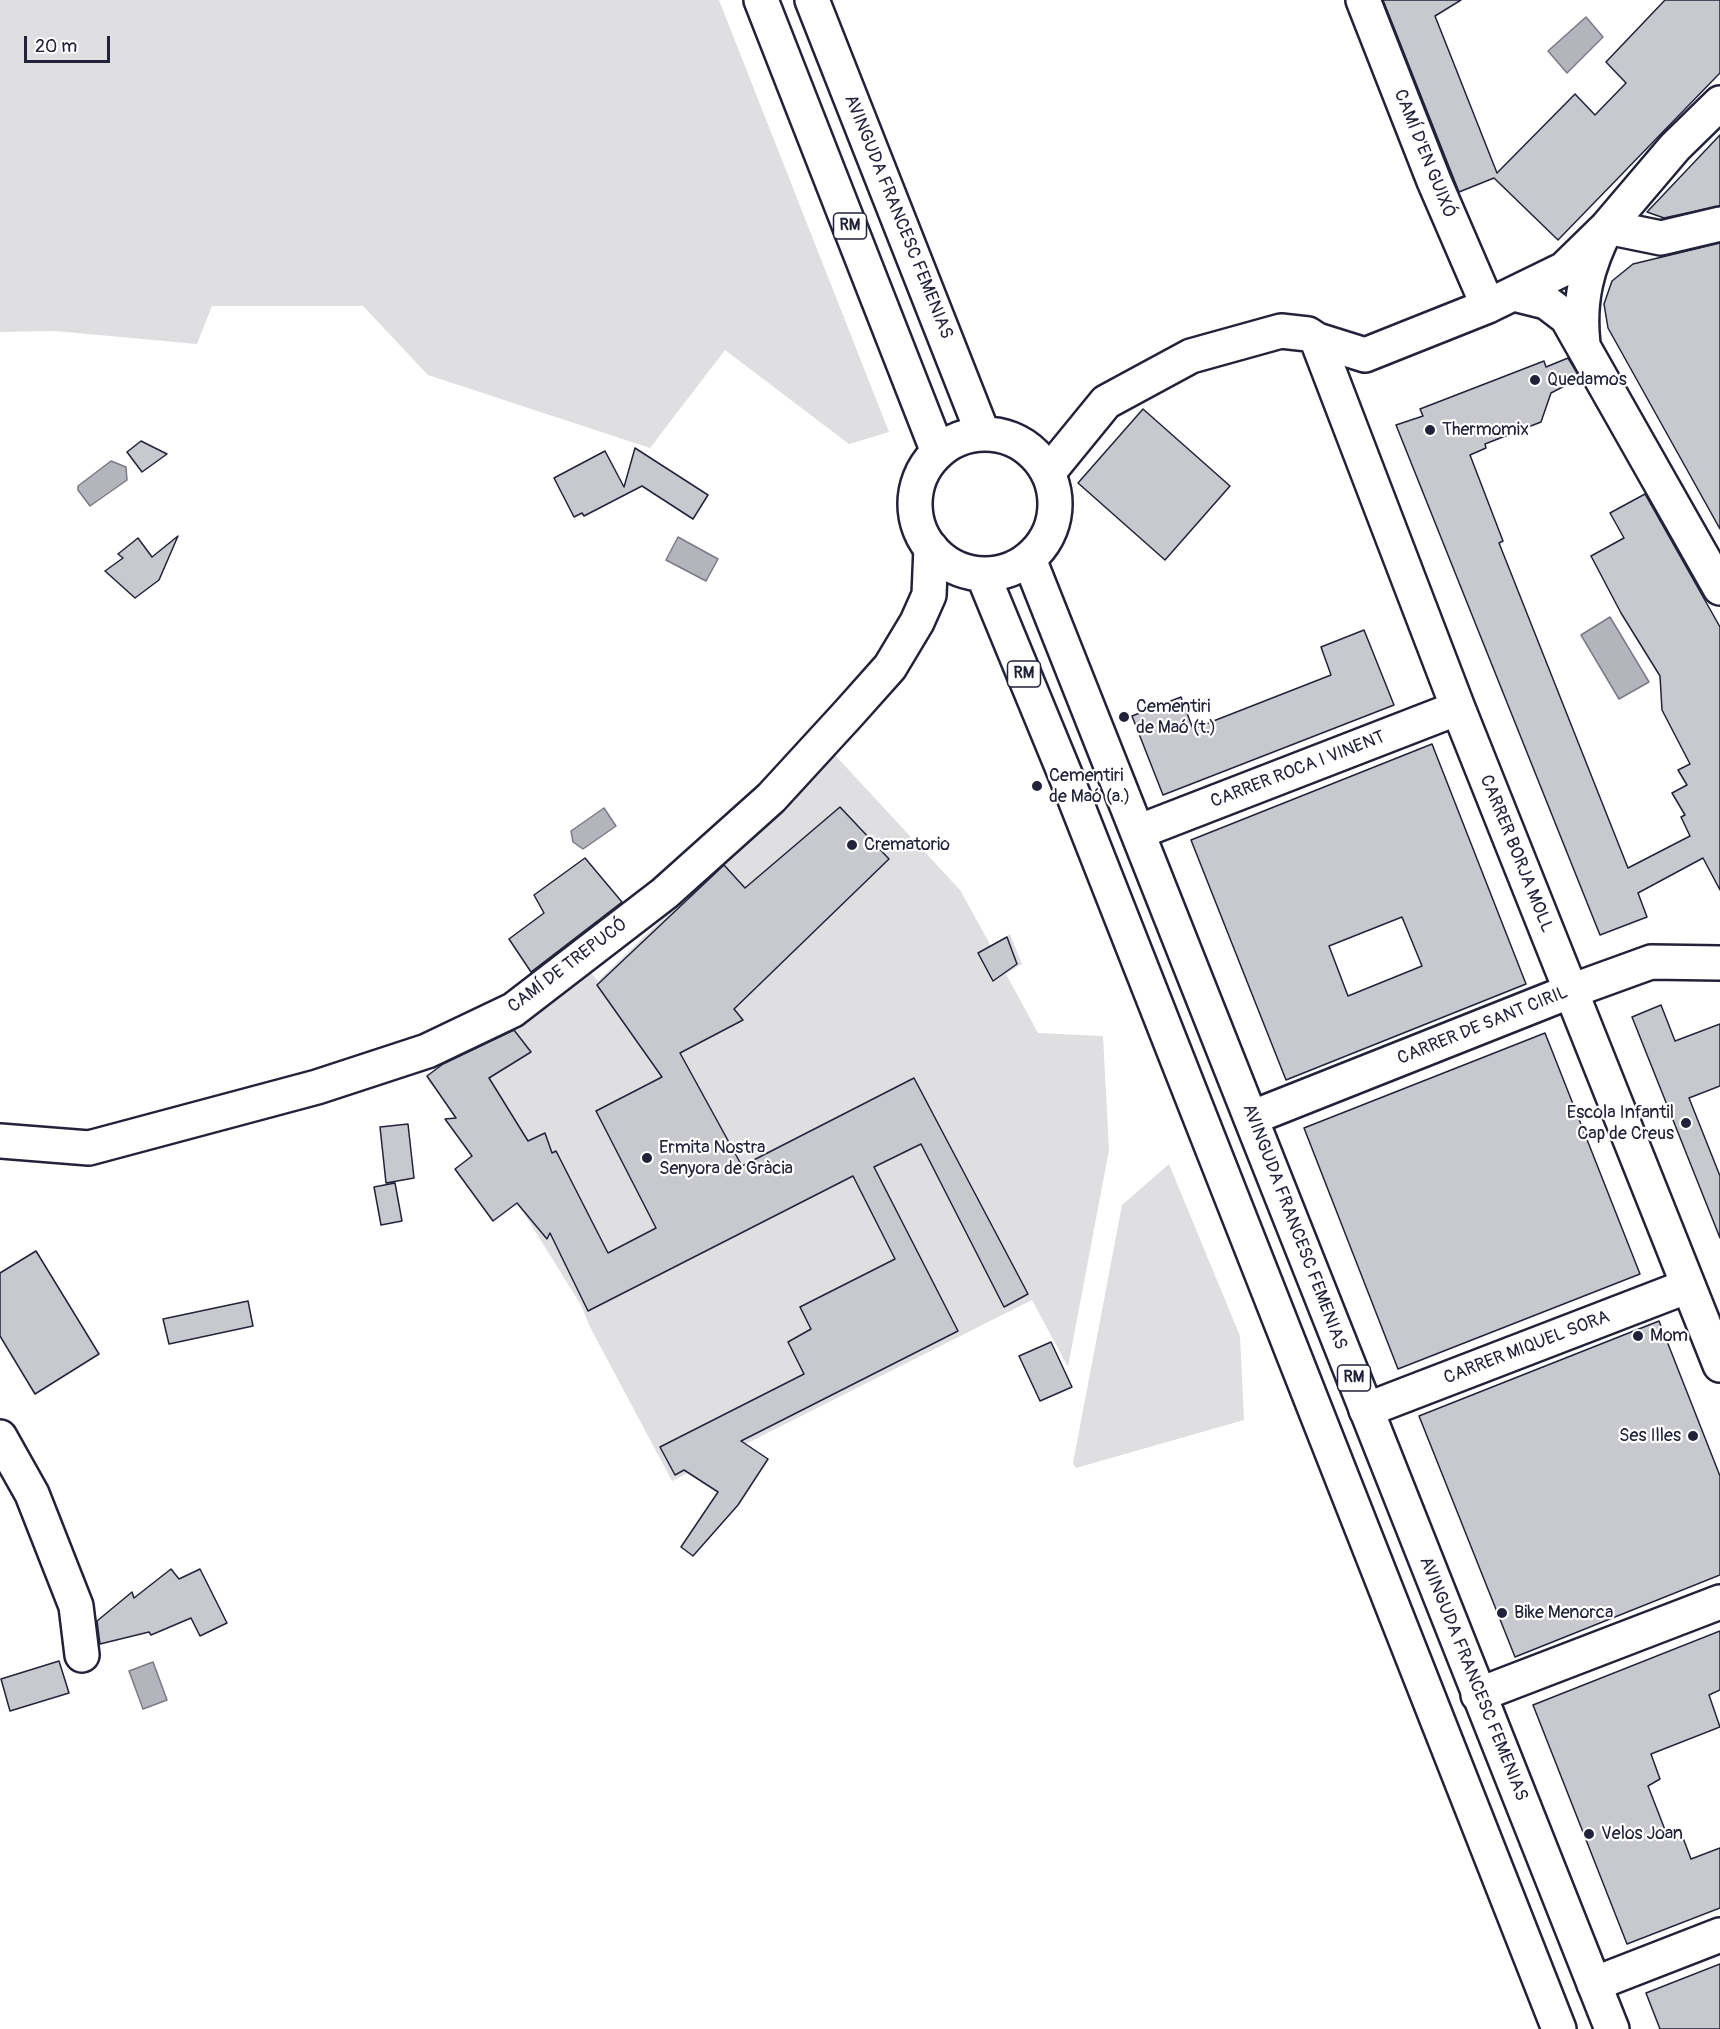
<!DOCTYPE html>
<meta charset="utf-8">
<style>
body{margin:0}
#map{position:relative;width:1720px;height:2029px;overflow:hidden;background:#fff;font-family:Pangolin,sans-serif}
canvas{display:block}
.scale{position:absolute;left:24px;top:36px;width:86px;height:27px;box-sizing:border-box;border:3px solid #22223b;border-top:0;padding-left:8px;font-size:18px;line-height:21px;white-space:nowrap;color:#22223b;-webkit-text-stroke:4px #fff;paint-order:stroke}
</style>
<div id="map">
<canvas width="1720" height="2029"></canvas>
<div class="scale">20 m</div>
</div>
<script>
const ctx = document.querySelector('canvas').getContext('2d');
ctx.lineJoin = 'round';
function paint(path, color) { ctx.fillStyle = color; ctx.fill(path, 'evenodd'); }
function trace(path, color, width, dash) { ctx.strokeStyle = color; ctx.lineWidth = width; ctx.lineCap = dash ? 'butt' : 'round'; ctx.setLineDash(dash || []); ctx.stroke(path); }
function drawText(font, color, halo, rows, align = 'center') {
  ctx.font = font + ' Pangolin,sans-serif'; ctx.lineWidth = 4.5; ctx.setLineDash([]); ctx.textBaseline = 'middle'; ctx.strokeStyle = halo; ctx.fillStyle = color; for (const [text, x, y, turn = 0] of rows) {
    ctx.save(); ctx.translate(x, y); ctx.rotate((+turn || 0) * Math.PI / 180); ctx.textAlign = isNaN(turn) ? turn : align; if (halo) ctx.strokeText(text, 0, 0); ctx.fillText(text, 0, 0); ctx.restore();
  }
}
const green = new Path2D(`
 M0,0H719L889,432L849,444L725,350L650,448L428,375L363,306H212L197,344L55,331L0,332Z
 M834,754L960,890L991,946L1010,934L1022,964L1006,974L1038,1033L1103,1036L1109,1150L1068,1367L1032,1300L672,1481L590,1327L581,1305L484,1149L426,1078L586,966L598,981Z
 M1169,1164L1240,1336L1244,1420L1076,1468L1073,1463L1122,1205Z`);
const water = new Path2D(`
 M1586,17L1603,37L1567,73L1548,51Z
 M111,461L126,467L127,480L90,506L78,490V486Z
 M678,537L718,559L706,581L666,560Z
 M1610,617L1649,682L1619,699L1581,635Z
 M604,808L616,826L583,849L573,842L571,831Z
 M153,1662L167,1700L143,1709L129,1671Z`);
const building = new Path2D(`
 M1383,0H1461L1435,16L1497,173L1575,94L1595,115L1626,83L1606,62L1665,0H1720V73L1558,240L1494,178L1459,192Z
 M1720,135V206L1664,218L1647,212Z
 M1720,243V529L1608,328L1604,304L1612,281L1633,264Z
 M1568,358L1580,378L1551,393L1541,422L1485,444L1486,448L1470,455L1503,541L1499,543L1628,868L1690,836L1681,817L1685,815L1672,793L1687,785L1678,770L1690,764L1662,710L1660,676L1621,613L1591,556L1624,538L1610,513L1645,494L1720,627V890L1703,858L1638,893L1647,917L1600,935L1396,425L1423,416L1420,409L1544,361L1546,367Z
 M1143,409L1230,486L1165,560L1078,483Z
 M141,441L167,454L142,472L127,452Z
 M635,448L708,495L693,519L642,486L584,516L582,513L574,517L554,478L605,451L624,487Z
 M178,536L159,580L135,598L105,571L123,558L118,554L138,538L152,557Z
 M1364,630L1394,705L1163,795L1132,716L1181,697L1193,729L1331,675L1321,647Z
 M1432,744L1526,984L1286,1080L1191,840ZM1402,917L1422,966L1348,996L1329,946Z
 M840,807L889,859L734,1009L743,1020L680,1053L742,1166L914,1078L1028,1294L1004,1307L921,1144L874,1167L958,1331L741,1441L768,1459L738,1505L693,1556L681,1547L718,1492L684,1470L675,1475L660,1447L804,1374L788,1342L811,1329L800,1307L895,1259L853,1176L588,1311L550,1233L547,1239L517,1203L493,1221L455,1169L472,1156L445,1119L456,1118L427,1076L443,1064L514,1030L531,1052L489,1078L528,1141L545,1133L552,1153L556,1151L608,1253L656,1228L596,1111L662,1077L597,985L724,865L745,888Z
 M585,858L622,902L531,972L509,939L544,913L534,895Z
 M1007,937L1017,964L993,981L978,953Z
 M1661,1005L1675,1041L1720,1024V1086L1689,1098L1720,1176V1238L1632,1017Z
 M1545,1033L1640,1274L1398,1369L1304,1128Z
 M408,1124L414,1178L386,1183L380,1127Z
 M395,1183L402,1221L381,1225L374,1187Z
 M36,1251L99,1354L35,1394L0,1336V1273Z
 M248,1301L253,1326L169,1344L163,1319Z
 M1659,1321L1720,1476V1575L1515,1657L1419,1416Z
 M1051,1342L1072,1387L1040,1401L1019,1356Z
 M171,1569L179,1579L200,1569L227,1623L200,1636L191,1618L151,1635L149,1632L100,1644L97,1621L132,1592L134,1598Z
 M1720,1631V1690L1709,1695L1720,1727L1651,1754L1660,1779L1648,1786L1667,1835L1680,1830L1691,1859L1720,1848V1908L1627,1944L1533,1705Z
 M59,1661L69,1693L10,1711L1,1679Z
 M1720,1964V2029H1660L1646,1993Z`);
const minor = new Path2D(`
 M1363,0L1434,181L1488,306
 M1514,294L1546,302L1567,318L1720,588
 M1317,340L1458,708L1720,1365
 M1583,344C1578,300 1587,266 1607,227L1661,238L1720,224
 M1048,473L1106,402L1191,356L1281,331L1308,334L1317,340L1365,355L1488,306L1564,269L1607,227L1675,147L1720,103
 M1138,832L1458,708
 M1251,1118L1571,991L1651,962L1720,963
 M0,1141L89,1148L317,1087L427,1051L513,1010L665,893L771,798L849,713L890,667L917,622L929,595L931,548
 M1366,1410L1688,1286
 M0,1437L32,1494L76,1606L82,1655
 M1478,1695L1720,1602
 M1594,1984L1720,1935`);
const major = new Path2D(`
 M761,0L938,452
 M812,0L983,434
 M915 504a70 70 0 1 1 140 0a70 70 0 1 1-140 0Z
 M1029,559L1612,2029
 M983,575L1065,774L1559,2029`);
const markers = [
 [1535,380,6,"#22223b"],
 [1430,430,6,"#22223b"],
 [1124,717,6,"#22223b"],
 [1037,786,6,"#22223b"],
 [852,845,6,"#22223b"],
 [1686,1123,6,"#22223b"],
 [647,1158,6,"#22223b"],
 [1638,1336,6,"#22223b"],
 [1693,1436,6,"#22223b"],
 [1502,1613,6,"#22223b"],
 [1589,1834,6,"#22223b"]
];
const shields = [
 [850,226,33],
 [1024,674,33],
 [1354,1378,33]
];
const shieldNames = [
 ["RM",850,226],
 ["RM",1024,674],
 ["RM",1354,1378]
];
const streetNames = [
 ["CAMÍ D'EN GUIXÓ",1424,154,68],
 ["AVINGUDA FRANCESC FEMENIAS",898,217,68],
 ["CARRER ROCA I VINENT",1298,770,-21],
 ["CARRER BORJA MOLL",1516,854,68],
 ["CAMÍ DE TREPUCÓ",568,966,-37],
 ["CARRER DE SANT CIRIL",1483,1026,-22],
 ["AVINGUDA FRANCESC FEMENIAS",1294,1227,69],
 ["CARRER MIQUEL SORA",1527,1348,-21],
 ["AVINGUDA FRANCESC FEMENIAS",1473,1679,68]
];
const poiNames = [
 ["Quedamos",1547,380],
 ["Thermomix",1442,430],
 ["Cementiri",1136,707],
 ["de Maó (t.)",1136,728],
 ["Cementiri",1049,776],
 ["de Maó (a.)",1049,797],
 ["Crematorio",864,845],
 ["Escola Infantil",1674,1113,"right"],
 ["Cap de Creus",1674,1134,"right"],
 ["Ermita Nostra",659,1148],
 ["Senyora de Gràcia",659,1169],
 ["Mom",1650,1336],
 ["Ses Illes",1681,1436,"right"],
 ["Bike Menorca",1514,1613],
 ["Velos Joan",1601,1834]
];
paint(green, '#dfdfe2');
paint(water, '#b4b4bc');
trace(water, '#7a7a88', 1.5);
paint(building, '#c8c8cf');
trace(building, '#22223b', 1.5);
trace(minor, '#22223b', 38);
trace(major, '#22223b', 38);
trace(minor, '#fff', 33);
trace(major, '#fff', 33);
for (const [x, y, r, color] of markers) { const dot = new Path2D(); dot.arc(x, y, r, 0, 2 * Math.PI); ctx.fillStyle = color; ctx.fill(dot); trace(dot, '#fff', 2); }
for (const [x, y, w] of shields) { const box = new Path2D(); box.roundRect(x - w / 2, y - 13, w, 26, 4.5); ctx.fillStyle = '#fff'; ctx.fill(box); trace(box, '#22223b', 1.5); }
drawText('bold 16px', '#22223b', null, shieldNames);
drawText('18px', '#22223b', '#fff', streetNames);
drawText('18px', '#22223b', '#fff', poiNames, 'left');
</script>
